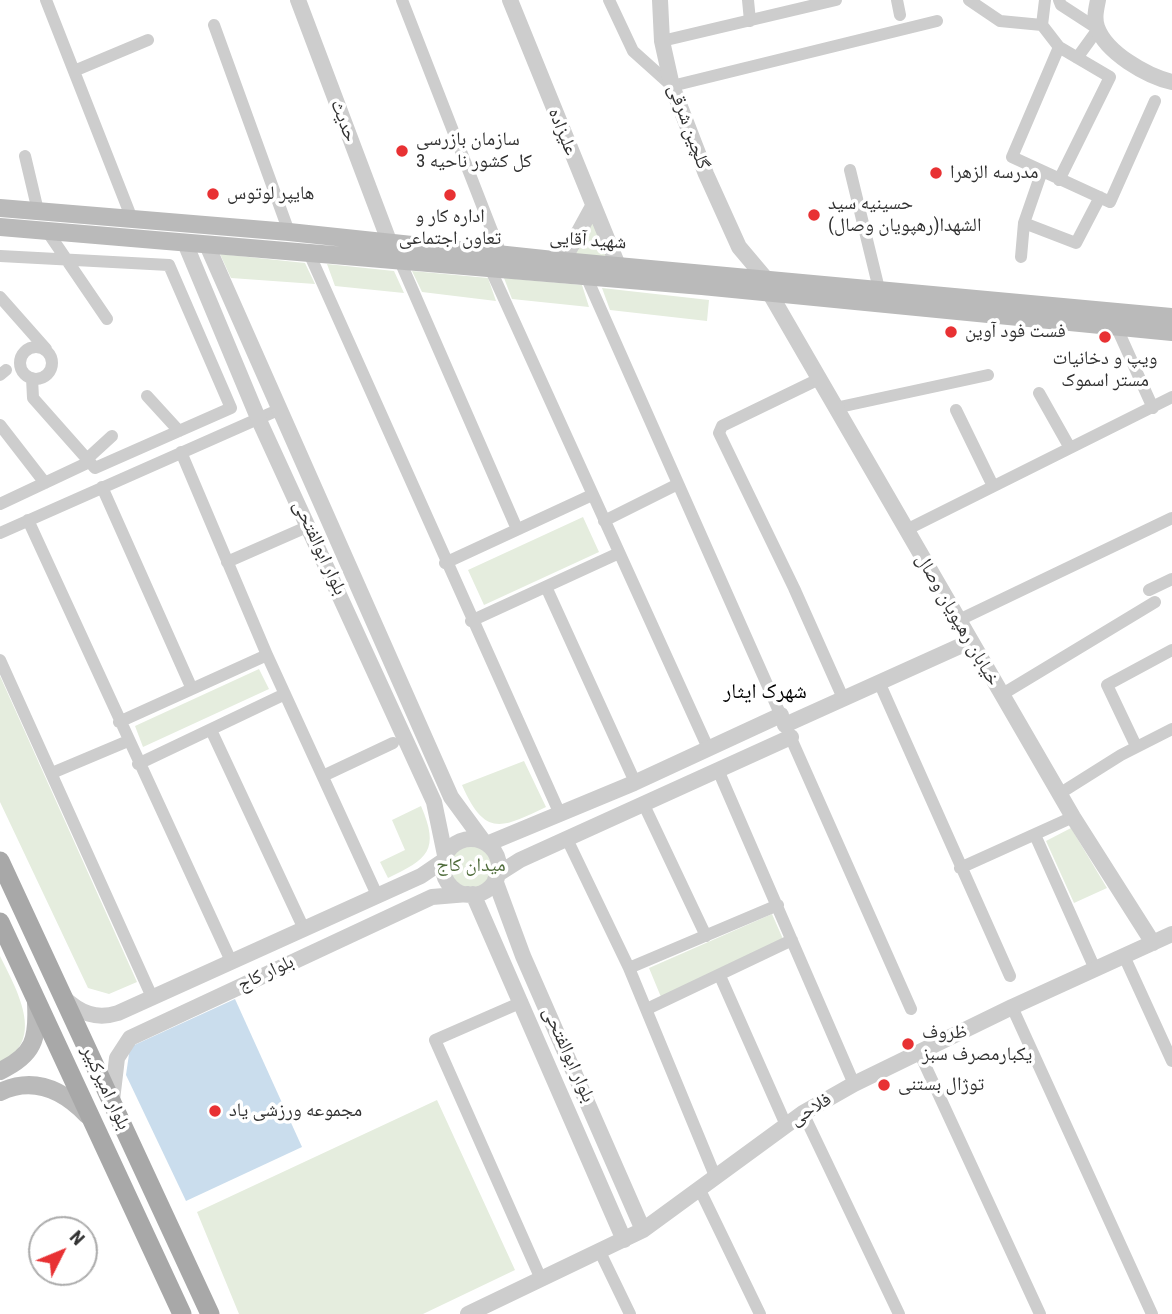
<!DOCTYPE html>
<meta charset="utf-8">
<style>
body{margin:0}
#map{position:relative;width:1172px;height:1314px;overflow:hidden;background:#fff;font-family:"Roboto Condensed",sans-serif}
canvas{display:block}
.north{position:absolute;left:28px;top:1216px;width:70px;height:70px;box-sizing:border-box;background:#fff;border:2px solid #acacac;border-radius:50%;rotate:47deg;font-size:19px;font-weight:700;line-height:28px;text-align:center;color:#303030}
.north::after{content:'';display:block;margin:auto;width:24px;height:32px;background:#e83133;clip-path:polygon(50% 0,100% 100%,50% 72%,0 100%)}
</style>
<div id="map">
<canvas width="1172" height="1314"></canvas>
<div class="north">N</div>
</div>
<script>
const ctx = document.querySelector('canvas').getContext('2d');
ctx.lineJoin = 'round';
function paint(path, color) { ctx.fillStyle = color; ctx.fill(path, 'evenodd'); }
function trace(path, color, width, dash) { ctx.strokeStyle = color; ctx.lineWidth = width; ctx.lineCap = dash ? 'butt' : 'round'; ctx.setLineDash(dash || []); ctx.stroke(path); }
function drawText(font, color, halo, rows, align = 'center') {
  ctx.font = font + ' "Roboto Condensed","Noto Naskh Arabic",sans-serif'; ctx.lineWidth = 7; ctx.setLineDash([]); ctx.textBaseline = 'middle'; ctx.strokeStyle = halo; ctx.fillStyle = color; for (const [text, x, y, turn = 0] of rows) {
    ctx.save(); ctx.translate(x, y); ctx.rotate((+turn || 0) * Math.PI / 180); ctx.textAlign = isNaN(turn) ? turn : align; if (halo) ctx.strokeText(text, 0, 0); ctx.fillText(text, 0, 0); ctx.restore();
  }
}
const green = new Path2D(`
 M591,218L607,257L572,256Z
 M220,254L305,263L315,284L231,278Z
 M327,264L394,271L404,293L335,286Z
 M412,271L488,278L496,301L422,292Z
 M504,278L582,285L589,307L512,299Z
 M602,288L709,300L707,321L610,310Z
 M583,517L599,552L484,605L468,570Z
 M259,669L269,689L143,747L135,726Z
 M0,676L137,982L109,994L88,988L0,802Z
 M524,761L546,807C502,828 485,838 462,785Z
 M421,806C440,850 428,859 388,878L380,862L405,850L392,820Z
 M1071,828L1107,888L1074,903L1046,841Z
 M450 866a22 22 0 1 1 44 0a22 22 0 1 1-44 0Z
 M772,914L783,939L661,997L649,968Z
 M0,956C15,987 48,1041 0,1062Z
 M437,1100L515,1270L423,1314H239L197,1212Z`);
const water = new Path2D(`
 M235,999L302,1147L186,1201L126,1075L130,1047Z`);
const minor = new Path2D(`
 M46,0L132,219
 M402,0L501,254
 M609,0L633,51L672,86L937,21
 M748,0L750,21
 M897,0L900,15
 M969,0L1000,21L1042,25
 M1045,0L1042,25L1059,47L1110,77L1059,180
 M1059,0L1061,5L1098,29L1077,58
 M214,25L289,232
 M662,41L836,0
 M1059,47L1012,157L1110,202L1155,101
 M74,71L148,40
 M25,156L38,211
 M850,170L879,289
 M1024,223L1076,243L1100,197
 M47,231L107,319
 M309,253L560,814
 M0,256L169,265L231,408L95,468L33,398L32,378
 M1021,257L1024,223L1042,171
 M400,261L517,529
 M490,268L708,748
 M586,276L911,1009
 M0,297L46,349
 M1116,326L1153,408
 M20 363a16 16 0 1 1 32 0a16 16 0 1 1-32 0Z
 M0,375L6,370
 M819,379L722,426L719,433L794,588L843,698
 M1039,393L1070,448
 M147,396L179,431
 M835,408L988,375
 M956,410L993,486
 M0,425L45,483
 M181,452L267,655L377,895
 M88,458L112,436
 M102,487L192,689
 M0,504L85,464
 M28,520L231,961
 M604,521L676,485
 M906,530L1172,397
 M0,533L278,410
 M227,562L309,526
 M445,563L592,495
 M547,589L635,782
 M1149,590L1172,579
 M471,621L619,553
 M957,621L1172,518
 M0,660L152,997
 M879,682L1010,976
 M1001,695L1155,602
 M119,722L267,655
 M211,730L304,929
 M1136,746L1107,685L1172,650
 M138,764L285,694
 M718,770L854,1084
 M52,773L128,741
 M323,776L393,743
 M1059,794L1121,755L1172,729
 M644,805L706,936
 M1035,835L1095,969
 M567,839L629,968L715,1176
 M960,868L1073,817
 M1124,956L1172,1061
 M629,968L778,905
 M720,976L786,1125
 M522,1002L435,1040L541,1279
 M1012,1007L1152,1314
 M647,1009L792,940
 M919,1052L1040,1314
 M803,1113L899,1314
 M699,1188L760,1314
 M600,1252L630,1314`);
const tertiary = new Path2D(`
 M298,0L389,241
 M510,0L617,263
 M660,0L662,41L672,86L706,174L739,247L766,279
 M1098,0C1096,10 1094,18 1097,27C1106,53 1147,76 1172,82
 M185,243L258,418L434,802L445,855
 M207,245L451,797L484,842
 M563,261L592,208
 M769,292L1073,817L1153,943
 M785,725L969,642
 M443 867a28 28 0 1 1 56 0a28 28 0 1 1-56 0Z
 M487,844L634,783L781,715
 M498,874L520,860L791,737
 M495,880L523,956L643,1230
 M473,894L624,1240
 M63,997C80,1013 96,1020 118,1013L421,876L443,861
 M112,1100L117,1058L130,1038L432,897L468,894
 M468,1314L643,1230L803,1113L854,1084L1012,1007L1172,934`);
const secondary = new Path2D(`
 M0,208L289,232L563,261L1172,317
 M0,227L702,286L1172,332
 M0,1071C34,1055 38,1039 36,1003
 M0,1092C34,1076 63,1090 87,1115`);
const primary = new Path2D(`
 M0,861L210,1314
 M0,922L182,1314`);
const markers = [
 [402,151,7,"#e83133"],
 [936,173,7,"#e83133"],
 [213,194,7,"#e83133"],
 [450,195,7,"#e83133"],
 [814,215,7,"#e83133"],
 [951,332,7,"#e83133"],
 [1105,337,7,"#e83133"],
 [908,1044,7,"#e83133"],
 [884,1085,7,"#e83133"],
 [215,1111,7,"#e83133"]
];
const streetNames = [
 ["حدیث",343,121,69],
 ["گلچین شرقی",688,127,70],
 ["علیزاده",562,132,68],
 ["شهید آقایی",588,241,4],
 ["بلوار ابوالفتحی",319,548,65],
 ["خیابان رهپویان وصال",957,620,60],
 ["بلوار کاج",266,974,-25],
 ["بلوار ابوالفتحی",568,1055,66],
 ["بلوار امیرکبیر",105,1088,65],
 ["فلاحی",811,1110,-32]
];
const poiNames = [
 ["سازمان بازرسی",416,140],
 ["کل کشور ناحیه 3",416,162],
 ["مدرسه الزهرا",950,173],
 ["هایپر لوتوس",227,194],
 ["حسینیه سید",828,204],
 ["الشهدا(رهپویان وصال)",828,226],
 ["اداره کار و",450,217,"center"],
 ["تعاون اجتماعی",450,239,"center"],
 ["فست فود آوین",965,332],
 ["ویپ و دخانیات",1105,359,"center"],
 ["مستر اسموک",1105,381,"center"],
 ["ظروف",922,1033],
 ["یکبارمصرف سبز",922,1055],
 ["توژال بستنی",898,1085],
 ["مجموعه ورزشی یاد",229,1111]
];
const parkNames = [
 ["میدان کاج",471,866]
];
const neighbourhoodNames = [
 ["شهرک ایثار",765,693]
];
paint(green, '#e5edde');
paint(water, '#cadded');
trace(minor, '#cdcdcd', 12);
trace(tertiary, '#cdcdcd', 16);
trace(secondary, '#bababa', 18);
trace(primary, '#a8a8a8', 19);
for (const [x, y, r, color] of markers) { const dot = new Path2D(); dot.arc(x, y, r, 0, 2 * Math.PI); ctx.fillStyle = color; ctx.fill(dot); trace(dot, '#fff', 2.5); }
drawText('19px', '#303030', '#fff', streetNames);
drawText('19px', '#303030', '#fff', poiNames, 'left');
drawText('19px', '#506d3c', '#fff', parkNames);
drawText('21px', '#000', '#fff', neighbourhoodNames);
</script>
